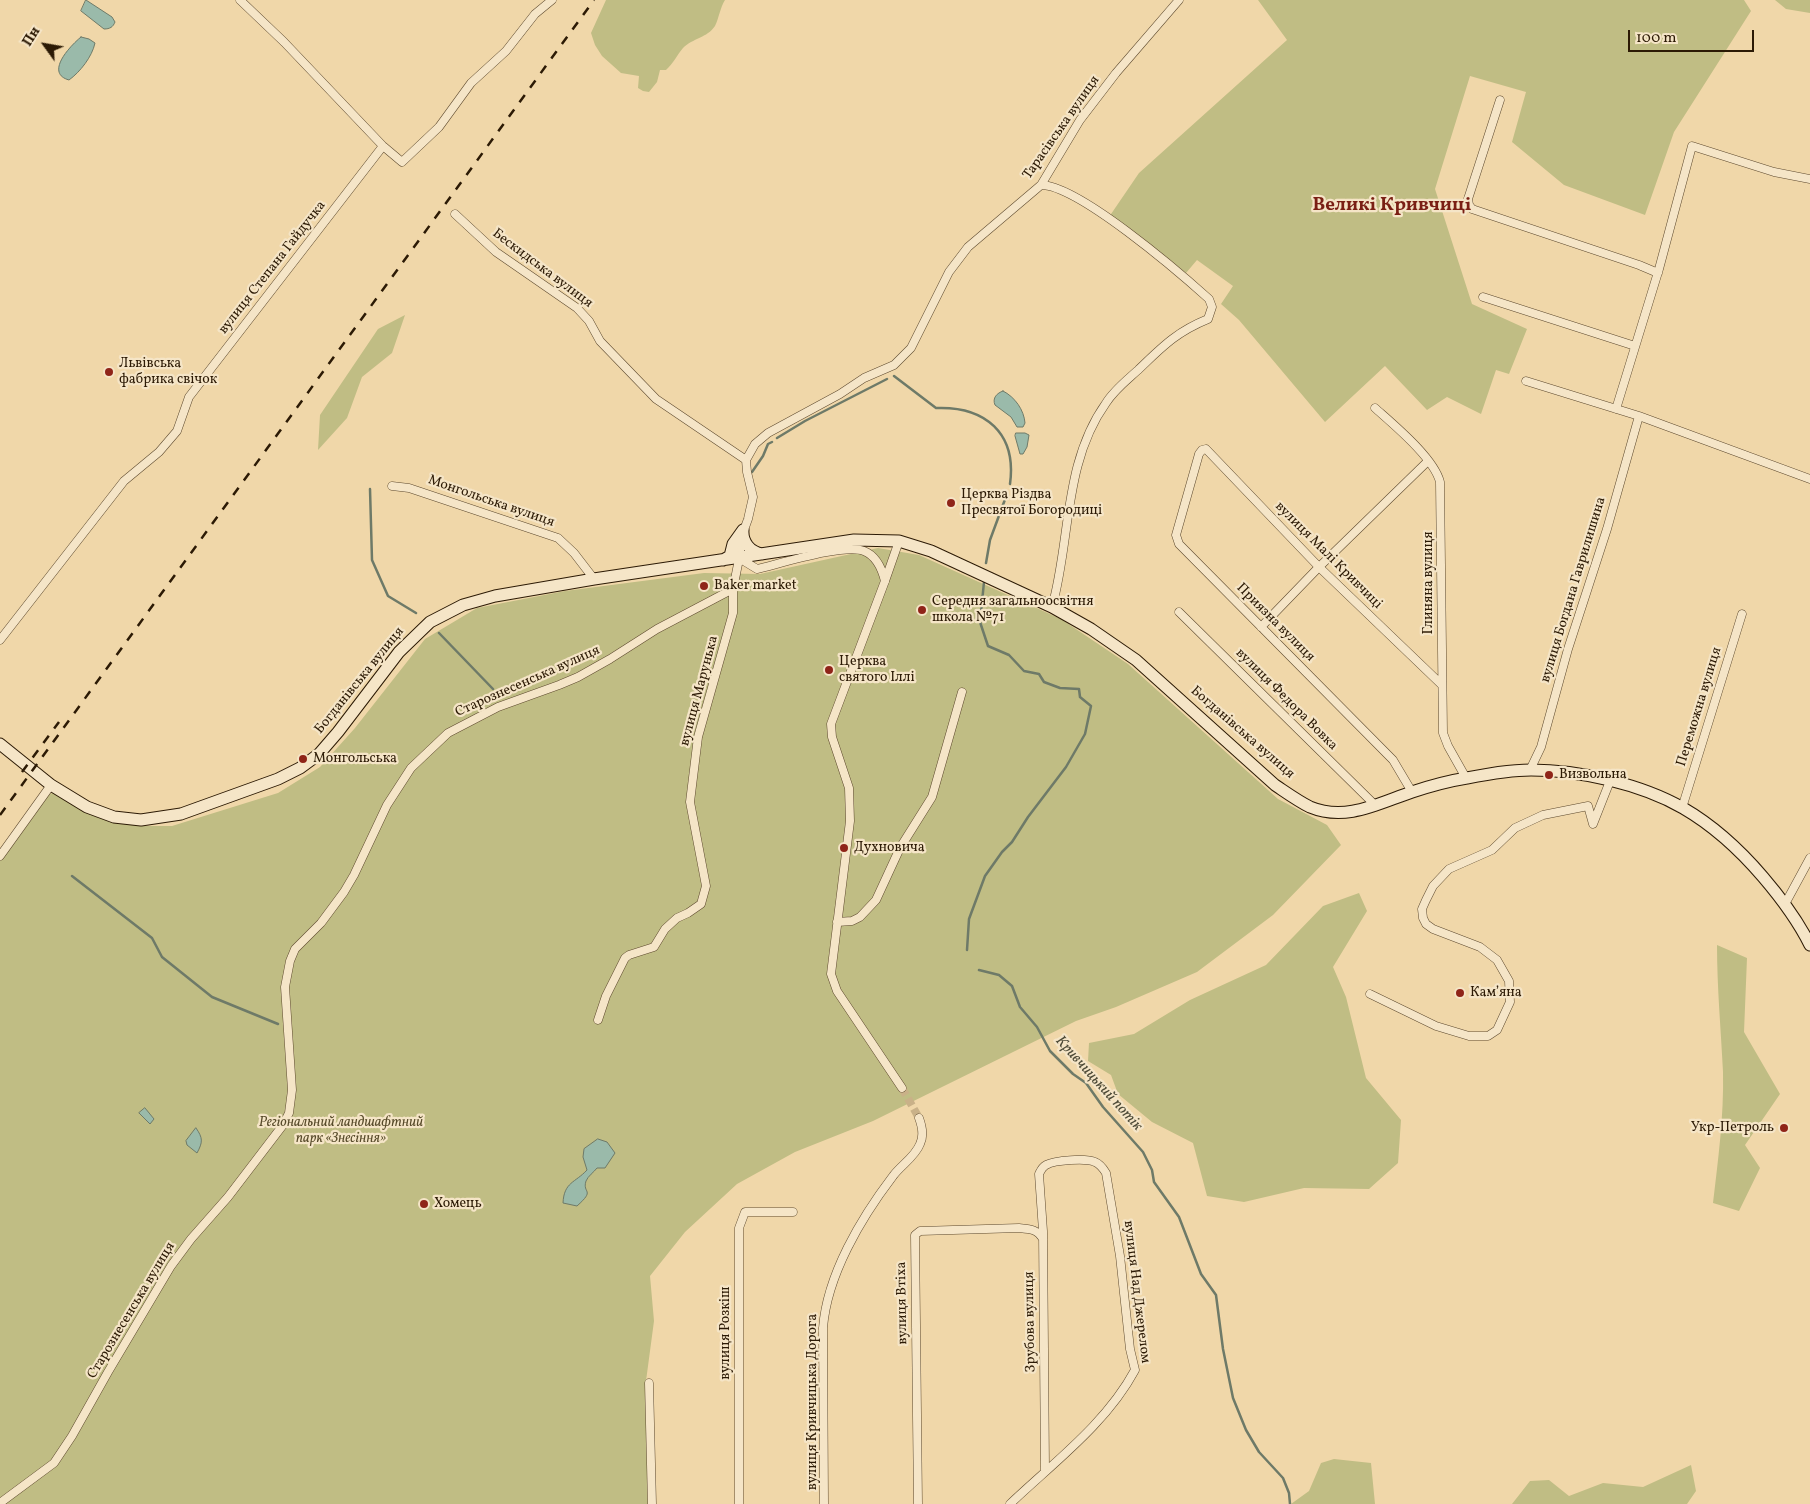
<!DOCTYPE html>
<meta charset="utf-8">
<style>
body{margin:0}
#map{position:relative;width:1810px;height:1504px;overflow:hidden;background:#f0d7a9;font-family:Vollkorn,serif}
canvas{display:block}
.north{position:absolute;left:20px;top:20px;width:50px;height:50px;-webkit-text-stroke:4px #f5e5c7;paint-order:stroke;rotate:302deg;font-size:14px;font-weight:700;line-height:20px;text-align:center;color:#2c1a05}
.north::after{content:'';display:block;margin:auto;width:18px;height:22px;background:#2c1a05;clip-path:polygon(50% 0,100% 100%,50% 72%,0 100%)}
.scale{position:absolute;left:1628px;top:30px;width:126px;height:22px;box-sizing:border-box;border:2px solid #2c1a05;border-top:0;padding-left:6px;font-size:15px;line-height:18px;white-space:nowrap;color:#2c1a05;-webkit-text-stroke:4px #f5e5c7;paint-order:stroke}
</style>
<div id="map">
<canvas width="1810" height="1504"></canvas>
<div class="north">Пн</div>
<div class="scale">100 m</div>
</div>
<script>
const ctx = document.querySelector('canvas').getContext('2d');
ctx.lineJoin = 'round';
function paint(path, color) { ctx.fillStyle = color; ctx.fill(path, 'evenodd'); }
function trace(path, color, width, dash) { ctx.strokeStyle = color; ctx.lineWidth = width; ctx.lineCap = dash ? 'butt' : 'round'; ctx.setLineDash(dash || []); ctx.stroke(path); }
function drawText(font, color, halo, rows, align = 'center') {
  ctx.font = font + ' Vollkorn,serif'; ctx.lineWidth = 4.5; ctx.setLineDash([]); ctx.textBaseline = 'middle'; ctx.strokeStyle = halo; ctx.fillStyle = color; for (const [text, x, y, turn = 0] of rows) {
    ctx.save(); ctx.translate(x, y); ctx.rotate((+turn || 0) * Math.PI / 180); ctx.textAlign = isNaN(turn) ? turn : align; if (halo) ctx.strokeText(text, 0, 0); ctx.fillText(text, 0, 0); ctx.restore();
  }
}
const green = new Path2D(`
 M606,0H725C720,8 719,18 715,26C707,38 693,38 683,48C677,55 673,64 666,70H660L657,82L649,92L643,91L638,88L639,76L621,73L602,56L595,45L591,33Z
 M1258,0H1744L1751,11L1674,132L1645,215L1564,185L1512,142L1526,92L1470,76L1435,189L1472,304L1527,329L1509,374L1496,370L1481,414L1447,397L1427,410L1385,366L1325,422L1239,320L1221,304L1233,286L1197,260L1186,273L1109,217L1139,173L1287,40Z
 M1775,0H1810V13L1786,9Z
 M405,315L392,353L362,377L347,418L318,450L320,415L378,329Z
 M878,548L919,555L1061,619L1128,664L1278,799L1327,825L1341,845L1273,915L1197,972L1116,1007L1076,1021L873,1121L795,1152L737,1184L685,1232L650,1276L654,1321L646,1381L648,1504H0V859L45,795L53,793L128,824L147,826H172L278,793L320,767L355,728L425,639L477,608L565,591L704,573L760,574Z
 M1359,893L1367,911L1333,967L1346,997L1366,1078L1401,1120L1398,1163L1369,1189L1304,1188L1244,1202L1207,1196L1193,1143L1152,1122L1118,1094L1111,1075L1088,1061L1089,1043L1134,1034L1190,1000L1266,965L1323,906Z
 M1717,945L1747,958L1744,1032L1780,1094L1745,1145L1760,1168L1739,1211L1713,1203C1718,1160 1724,1116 1723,1072C1721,1030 1717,988 1717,945Z
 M1334,1459L1371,1463L1375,1504H1291L1309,1491L1321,1463Z
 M1691,1465L1696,1491L1687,1504H1512L1530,1481L1549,1480L1569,1496L1603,1483L1643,1487Z`);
const water = new Path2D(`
 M86,0L112,17L115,22C113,27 110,29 104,29L81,11Z
 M81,37L89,39L95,43C92,57 80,72 69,80C44,73 71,45 81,37Z
 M1003,391C1015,397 1024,410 1025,423L1023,427H1017L1011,417L995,405C992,398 997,393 1003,391Z
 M1016,433H1025L1029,435L1027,447L1023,454H1020L1015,436Z
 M145,1108L154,1119L150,1124L139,1113Z
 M196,1128C203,1138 203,1142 197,1153L187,1145L186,1141Z
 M598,1139L607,1142L615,1153L605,1168H597C594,1172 588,1176 586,1181C582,1194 596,1189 577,1206L563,1203C564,1182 575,1183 587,1170L583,1157L584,1149Z`);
const stream = new Path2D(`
 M894,376L936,408C985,406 1017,433 1010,484
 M777,438L805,421L887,379
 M752,472L763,456L768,444L772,442
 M370,489L372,560L388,596L416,613
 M986,563L990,540L1007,494
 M439,633L493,689
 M72,876L152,938L162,957L212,997L278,1024
 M967,950L969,919L985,876L1002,852L1012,842L1028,817L1066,767L1085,734L1091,706L1080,697L1079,689L1060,688L1044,682L1039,674L1024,671L1009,655L988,646L980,622L984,582
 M979,970L999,975L1012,986L1020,1007L1037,1027L1050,1051L1073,1074L1086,1083L1103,1107L1143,1152L1152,1170L1154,1182L1179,1217L1201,1274L1216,1295L1223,1349L1233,1398L1246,1430L1259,1452L1283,1478L1289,1493L1290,1504`);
const streetTunnel = new Path2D(`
 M902,1088L919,1118`);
const street = new Path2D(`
 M240,0L284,42L383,146L402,162L439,127L471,83L506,51L535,14L552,0
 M1500,100L1468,199L1469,205L1472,209L1639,265L1658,273
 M1041,185C1078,185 1179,272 1209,299L1212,307L1208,319C1176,332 1162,347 1138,370C1127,380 1114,390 1106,403C1063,463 1071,540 1052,607
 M455,214L496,252L577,308L589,321L600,341L656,399L746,460
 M1483,297L1635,346
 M1526,381L1639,416L1810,479
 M1375,408C1394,425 1434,458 1440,482L1443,733L1448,746L1466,778
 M1616,409L1659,269L1692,146L1774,172L1810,179
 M392,486L409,488L558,538L574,553L594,579
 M899,541L885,581L831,724L832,737L849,788L850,821L831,974L837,991L902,1088
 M739,558L757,569C779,564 845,543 864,551C877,556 882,569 885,581
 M1179,612L1376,806
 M1261,627L1319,567L1428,461
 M0,640L124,481L159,452L177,431L189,397L383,146
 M1530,770L1541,747L1568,649L1607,529L1639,416
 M1412,792L1393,760L1179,544L1176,535L1199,454L1202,450L1206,449L1319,567L1442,685
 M1682,808L1742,614
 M0,856L51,785
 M1785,904L1810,858
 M837,922L852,921L860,917L876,900L900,848L932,797L962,692
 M1370,994L1436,1026L1469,1036H1488L1497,1030L1510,1002L1509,981L1497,960L1480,947L1433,929L1426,924L1423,918L1422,909L1426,900L1433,886L1449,869L1492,850L1515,828L1543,815L1588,806L1593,824L1610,781
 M598,1020L606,996L625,958L629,955L654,947L665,929L677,918L688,913L701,904L706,886L690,802L698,737L733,613V589
 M649,1383L652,1504
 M0,1503L54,1463L72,1436L108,1372L171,1266L191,1239L228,1197L283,1125L289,1113L292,1090L285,987L290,961L295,949L321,923L344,892L354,875L387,805L411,768L448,733L498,707L559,685L578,677L610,659L657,629L733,589L740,554V541L748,519L753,497L747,472L746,460L755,444L768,433L840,394L864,378L894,365L911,348L949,272L968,247L1041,185L1080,120L1116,73L1179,0
 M739,1504V1228L745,1212H793
 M824,1504L823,1328C827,1275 861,1218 893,1176C901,1165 915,1157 920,1144C924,1136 922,1126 919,1118
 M918,1504L915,1235L920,1231L1019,1228C1030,1229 1037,1229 1043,1239
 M1010,1504C1053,1463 1106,1424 1135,1370L1130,1349L1120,1256L1106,1173C1103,1168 1100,1164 1095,1162C1086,1158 1055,1160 1046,1165C1042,1167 1041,1170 1039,1174L1043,1231L1045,1470`);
const secondary = new Path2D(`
 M743,530C742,542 750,552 762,554
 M723,560L730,556L733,544L743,530
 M0,744L51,785L87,807L114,817L141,820L181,814L278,779L300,768L319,754L338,732L399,652L430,622L463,605L495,596L594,579L854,540L899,541L931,551L1052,607L1091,629L1136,660L1275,785C1287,793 1298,801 1310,807C1346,822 1379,803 1412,792C1430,786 1448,781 1467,778C1488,774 1509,770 1531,770C1579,770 1641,784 1683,808C1714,826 1740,850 1763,877C1781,898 1798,921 1810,945`);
const rail = new Path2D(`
 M22,772L59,722
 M0,815L594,0`);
const markers = [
 [109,372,5,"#8f2418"],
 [951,503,5,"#8f2418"],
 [704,586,5,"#8f2418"],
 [922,610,5,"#8f2418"],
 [829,670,5,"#8f2418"],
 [303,759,5,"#8f2418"],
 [1549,775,5,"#8f2418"],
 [844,848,5,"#8f2418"],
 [1460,993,5,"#8f2418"],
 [1784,1128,5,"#8f2418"],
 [424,1204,5,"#8f2418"]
];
const streetNames = [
 ["Тарасівська вулиця",1062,128,-55],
 ["вулиця Степана Гайдучка",273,268,-52],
 ["Бескидська вулиця",542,269,37],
 ["Монгольська вулиця",491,502,19],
 ["вулиця Малі Кривчиці",1328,556,45],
 ["Глиняна вулиця",1429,583,-90],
 ["вулиця Богдана Гаврилишина",1574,590,-73],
 ["Приязна вулиця",1275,623,45],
 ["Богданівська вулиця",360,681,-51],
 ["Старознесенська вулиця",528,682,-24],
 ["вулиця Марунька",700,691,-75],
 ["вулиця Федора Вовка",1286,700,45],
 ["Переможна вулиця",1700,707,-73],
 ["Богданівська вулиця",1242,733,41],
 ["вулиця Над Джерелом",1136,1292,83],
 ["вулиця Втіха",903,1303,-91],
 ["Старознесенська вулиця",132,1311,-59],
 ["Зрубова вулиця",1031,1322,-91],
 ["вулиця Розкіш",726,1333,-90],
 ["вулиця Кривчицька Дорога",813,1402,-90]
];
const poiNames = [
 ["Львівська",119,364],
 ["фабрика свічок",119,380],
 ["Церква Різдва",961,495],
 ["Пресвятої Богородиці",961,511],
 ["Baker market",714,586],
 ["Середня загальноосвітня",932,602],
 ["школа №71",932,618],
 ["Церква",839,662],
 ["святого Іллі",839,678],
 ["Монгольська",313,759],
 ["Визвольна",1559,775],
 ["Духновича",854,848],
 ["Кам’яна",1470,993],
 ["Укр-Петроль",1774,1128,"right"],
 ["Хомець",434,1204]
];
const parkNames = [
 ["Регіональний ландшафтний",341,1123],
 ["парк «Знесіння»",341,1139]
];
const waterNames = [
 ["Кривчицький потік",1098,1084,48]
];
const districtNames = [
 ["Великі Кривчиці",1392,207]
];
paint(green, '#c0bd84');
paint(water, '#9abaaa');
trace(water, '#6e7a68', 1);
trace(stream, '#6e7a68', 2.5);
trace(streetTunnel, '#c9b188', 8, [8, 4]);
trace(street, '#5d492e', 9);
trace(secondary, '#2c1a05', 13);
trace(street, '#f5e5c7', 8);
trace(secondary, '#f5e5c7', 11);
trace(rail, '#2c1a05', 2.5, [9, 9]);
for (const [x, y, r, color] of markers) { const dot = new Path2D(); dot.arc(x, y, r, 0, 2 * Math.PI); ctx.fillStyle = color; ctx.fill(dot); trace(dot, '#f5e5c7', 2); }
drawText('14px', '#2c1a05', '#f5e5c7', streetNames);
drawText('14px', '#2c1a05', '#f5e5c7', poiNames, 'left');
drawText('italic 14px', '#584b2b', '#f5e5c7', parkNames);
drawText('italic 15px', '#4d4a37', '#f5e5c7', waterNames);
drawText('bold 19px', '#7a1f14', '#f5e5c7', districtNames);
</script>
